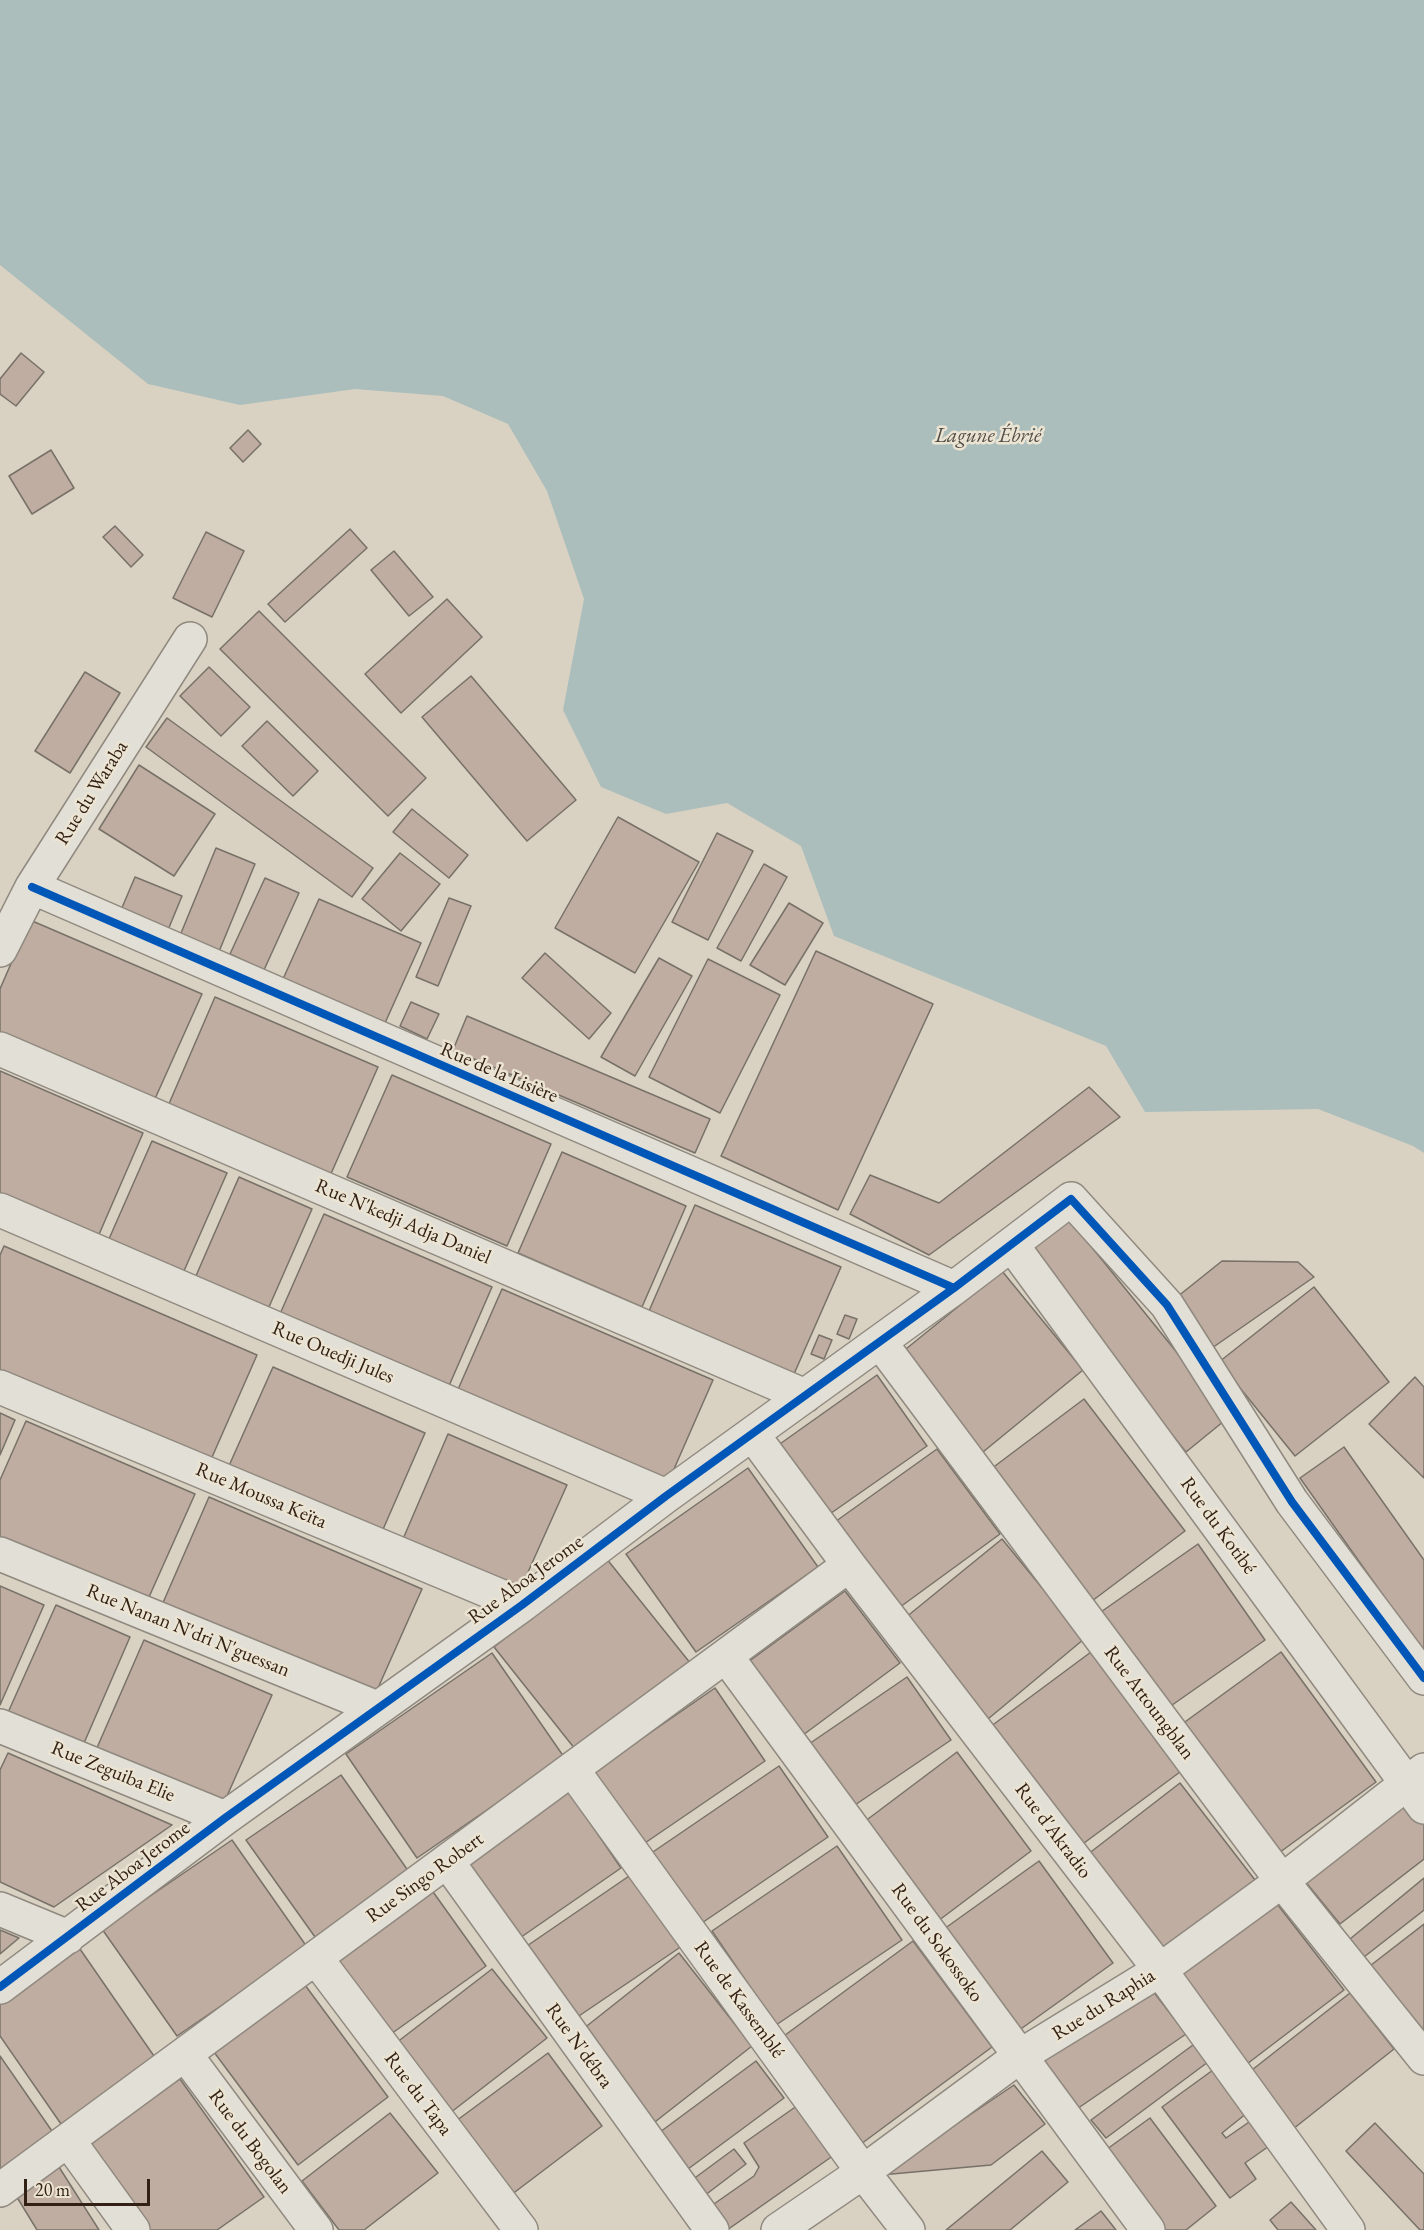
<!DOCTYPE html>
<meta charset="utf-8">
<style>
body{margin:0}
#map{position:relative;width:1424px;height:2230px;overflow:hidden;background:#d9d2c3;font-family:"EB Garamond",serif}
canvas{display:block}
.scale{position:absolute;left:24px;top:2179px;width:126px;height:27px;box-sizing:border-box;border:3px solid #322015;border-top:0;padding-left:8px;font-size:18px;line-height:21px;white-space:nowrap;color:#322015;-webkit-text-stroke:4px #ece4d3;paint-order:stroke}
</style>
<div id="map">
<canvas width="1424" height="2230"></canvas>
<div class="scale">20 m</div>
</div>
<script>
const ctx = document.querySelector('canvas').getContext('2d');
ctx.lineJoin = 'round';
function paint(path, color) { ctx.fillStyle = color; ctx.fill(path, 'evenodd'); }
function trace(path, color, width, dash) { ctx.strokeStyle = color; ctx.lineWidth = width; ctx.lineCap = dash ? 'butt' : 'round'; ctx.setLineDash(dash || []); ctx.stroke(path); }
function drawText(font, color, halo, rows, align = 'center') {
  ctx.font = font + ' "EB Garamond",serif'; ctx.lineWidth = 5; ctx.setLineDash([]); ctx.textBaseline = 'middle'; ctx.strokeStyle = halo; ctx.fillStyle = color; for (const [text, x, y, turn = 0] of rows) {
    ctx.save(); ctx.translate(x, y); ctx.rotate((+turn || 0) * Math.PI / 180); ctx.textAlign = isNaN(turn) ? turn : align; if (halo) ctx.strokeText(text, 0, 0); ctx.fillText(text, 0, 0); ctx.restore();
  }
}
const water = new Path2D(`
 M0,0H1424V1153L1413,1146L1318,1109L1145,1112L1106,1046L834,936L801,846L727,803L666,814L601,787L563,710L584,599L547,491L508,424L443,396L355,389L240,405L148,384L0,265Z`);
const building = new Path2D(`
 M21,353L44,372L16,406L0,394V379Z
 M248,430L261,444L243,462L230,448Z
 M51,450L74,488L32,514L9,476Z
 M115,526L143,555L131,567L103,537Z
 M350,529L367,548L285,622L268,604Z
 M206,532L244,551L212,617L173,598Z
 M394,551L433,597L409,616L371,570Z
 M447,599L482,637L401,713L365,674Z
 M259,611L426,778L388,816L220,649Z
 M209,667L250,707L221,736L180,696Z
 M85,672L120,693L70,773L35,751Z
 M471,676L576,800L527,841L422,717Z
 M167,718L373,868L352,897L146,747Z
 M267,721L318,771L293,796L242,746Z
 M139,765L215,814L174,876L99,829Z
 M412,809L468,855L449,878L393,832Z
 M618,817L699,862L635,973L555,928Z
 M717,833L753,851L708,940L672,922Z
 M216,848L255,864L218,954L179,938Z
 M400,853L440,884L401,931L362,899Z
 M764,864L787,877L741,961L717,948Z
 M135,877L182,896L168,930L121,910Z
 M265,878L299,893L264,970L230,954Z
 M449,898L471,906L438,986L416,977Z
 M319,899L421,943L385,1023L283,979Z
 M789,903L823,923L785,985L750,965Z
 M30,920L202,994L154,1101L0,1035V989Z
 M816,951L933,1004L838,1210L721,1156Z
 M545,953L611,1013L589,1039L522,978Z
 M659,958L692,976L635,1076L601,1057Z
 M708,959L780,995L720,1113L649,1077Z
 M215,997L378,1067L330,1176L168,1106Z
 M411,1002L439,1014L427,1039L400,1026Z
 M467,1016L710,1119L695,1153L453,1050Z
 M0,1071L143,1133L97,1239L0,1197Z
 M392,1075L551,1144L507,1246L347,1177Z
 M1089,1087L1120,1117L929,1255L850,1214L870,1175L939,1203Z
 M152,1141L227,1173L180,1280L105,1248Z
 M562,1152L686,1206L642,1307L518,1253Z
 M239,1177L312,1209L265,1316L192,1285Z
 M695,1205L841,1267L794,1374L649,1311Z
 M324,1214L492,1287L445,1395L276,1323Z
 M1069,1219L1229,1417L1186,1452L1027,1254Z
 M4,1246L257,1355L209,1464L0,1375V1255Z
 M1222,1261L1298,1262L1314,1277L1202,1355L1167,1305Z
 M1002,1271L1083,1370L983,1452L901,1353Z
 M1314,1287L1389,1382L1295,1456L1219,1362Z
 M502,1289L713,1380L667,1485L456,1394Z
 M845,1315L857,1319L849,1339L837,1334Z
 M819,1335L832,1340L824,1359L811,1354Z
 M273,1367L425,1433L381,1534L228,1468Z
 M877,1375L927,1446L827,1516L777,1446Z
 M1415,1377L1424,1387V1478L1369,1424Z
 M1084,1399L1185,1531L1088,1604L987,1472Z
 M0,1413L15,1420L0,1455Z
 M26,1421L195,1494L145,1606L0,1544V1480Z
 M448,1434L567,1485L520,1590L403,1539Z
 M1344,1447L1424,1560V1653L1300,1478Z
 M937,1449L1000,1534L896,1610L832,1524Z
 M748,1468L818,1567L696,1652L626,1554Z
 M209,1497L422,1589L374,1697L162,1605Z
 M1002,1539L1084,1639L988,1719L905,1618Z
 M1198,1544L1265,1640L1165,1710L1098,1614Z
 M606,1558L691,1664L579,1754L494,1647Z
 M0,1586L44,1605L0,1705Z
 M845,1591L900,1663L799,1738L744,1665Z
 M56,1605L130,1637L81,1750L6,1717Z
 M144,1640L272,1695L223,1805L96,1750Z
 M1091,1652L1180,1772L1080,1846L990,1727Z
 M1281,1652L1376,1782L1272,1858L1178,1727Z
 M492,1653L564,1757L417,1858L346,1754Z
 M907,1677L951,1740L849,1809L806,1746Z
 M715,1688L765,1761L642,1845L592,1773Z
 M957,1752L1031,1851L934,1924L860,1825Z
 M8,1753L172,1825L54,1907L0,1882V1770Z
 M779,1766L828,1837L696,1927L647,1856Z
 M341,1775L409,1872L315,1937L246,1840Z
 M1180,1783L1255,1880L1158,1954L1083,1858Z
 M569,1792L621,1868L514,1942L461,1865Z
 M1407,1797L1424,1817V1859L1340,1924L1304,1880Z
 M232,1840L307,1947L177,2036L102,1929Z
 M837,1846L902,1940L776,2025L712,1931Z
 M1039,1861L1113,1963L1018,2031L944,1929Z
 M632,1874L682,1946L573,2020L524,1948Z
 M1424,1878V1910L1364,1957L1350,1939Z
 M431,1889L486,1966L391,2034L335,1956Z
 M1274,1900L1344,1990L1243,2067L1174,1977Z
 M1424,1924V2043L1366,1969Z
 M0,1930L19,1938L0,1954Z
 M913,1941L992,2047L857,2147L777,2041Z
 M80,1949L156,2059L61,2124L0,2036V2004Z
 M679,1953L752,2046L651,2125L578,2033Z
 M492,1969L547,2038L450,2113L396,2043Z
 M302,1981L388,2097L298,2165L211,2048Z
 M1149,1986L1186,2034L1074,2111L1039,2063Z
 M1350,1993L1394,2049L1288,2133L1243,2077Z
 M1193,2045L1208,2062L1106,2138L1091,2120Z
 M548,2053L602,2126L511,2195L456,2121Z
 M0,2056L54,2134L0,2170Z
 M756,2061L784,2098L684,2172L656,2135Z
 M1213,2070L1247,2113L1222,2133L1226,2138L1252,2120L1272,2144L1245,2163L1256,2179L1230,2198L1162,2107Z
 M180,2079L264,2197L217,2230H146L85,2145Z
 M1014,2085L1045,2124L991,2165L881,2175Z
 M801,2103L837,2153L727,2230L711,2206L754,2176L759,2167L744,2143Z
 M390,2113L438,2173L364,2230H339L302,2181Z
 M1150,2118L1216,2206L1186,2230H1164L1103,2152Z
 M1375,2123L1424,2174V2230H1420L1346,2151Z
 M734,2149L746,2164L704,2196L692,2180Z
 M1042,2151L1068,2182L1010,2230H946Z
 M59,2167L99,2230H37L15,2194Z
 M1291,2202L1316,2230H1278L1270,2220Z
 M1101,2211L1116,2230H1075Z`);
const minor = new Path2D(`
 M32,887L954,1288
 M0,950L32,887L190,639
 M0,1049L805,1396
 M0,1210L666,1496
 M1012,1245L1424,1807
 M880,1342L1282,1881L1424,2058
 M0,1387L522,1605
 M753,1435L849,1565L1160,1970L1348,2230
 M0,1554L377,1708
 M726,1656L1148,2230
 M0,1726L225,1818
 M572,1769L863,2172L908,2230
 M447,1861L712,2230
 M0,1909L68,1937
 M316,1958L521,2230
 M0,1987L225,1818L522,1605L666,1496L954,1288L1071,1199L1167,1305L1292,1502L1424,1678
 M185,2054L316,2230
 M68,2140L133,2230
 M0,2190L849,1565
 M778,2230L863,2172L1020,2056L1160,1970L1282,1881L1424,1770`);
const cycleway = new Path2D(`
 M32,887L954,1288
 M0,1987L225,1818L522,1605L666,1496L954,1288L1071,1199L1167,1305L1292,1502L1424,1678`);
const streetNames = [
 ["Rue du Waraba",92,793,-58],
 ["Rue de la Lisière",499,1073,23],
 ["Rue N'kedji Adja Daniel",403,1222,23],
 ["Rue Ouedji Jules",333,1353,23],
 ["Rue Moussa Keïta",261,1496,23],
 ["Rue du Kotibé",1218,1526,54],
 ["Rue Aboa Jerome",526,1580,-36],
 ["Rue Nanan N'dri N'guessan",188,1631,22],
 ["Rue Attoungblan",1149,1703,53],
 ["Rue Zeguiba Elie",113,1772,22],
 ["Rue d'Akradio",1053,1831,53],
 ["Rue Aboa Jerome",133,1867,-37],
 ["Rue Singo Robert",425,1878,-36],
 ["Rue du Sokossoko",937,1943,54],
 ["Rue de Kassemblé",739,2000,54],
 ["Rue du Raphia",1104,2005,-32],
 ["Rue N'débra",579,2046,54],
 ["Rue du Tapa",418,2094,53],
 ["Rue du Bogolan",250,2142,53]
];
const waterNames = [
 ["Lagune Ébrié",988,436]
];
paint(water, '#abbebc');
paint(building, '#beada0');
trace(building, '#787168', 1.5);
trace(minor, '#90897f', 36);
trace(minor, '#e2dfd7', 33);
trace(cycleway, '#0057b8', 8);
drawText('20px', '#322015', '#ece4d3', streetNames);
drawText('italic 21px', '#504d46', '#ece4d3', waterNames);
</script>
